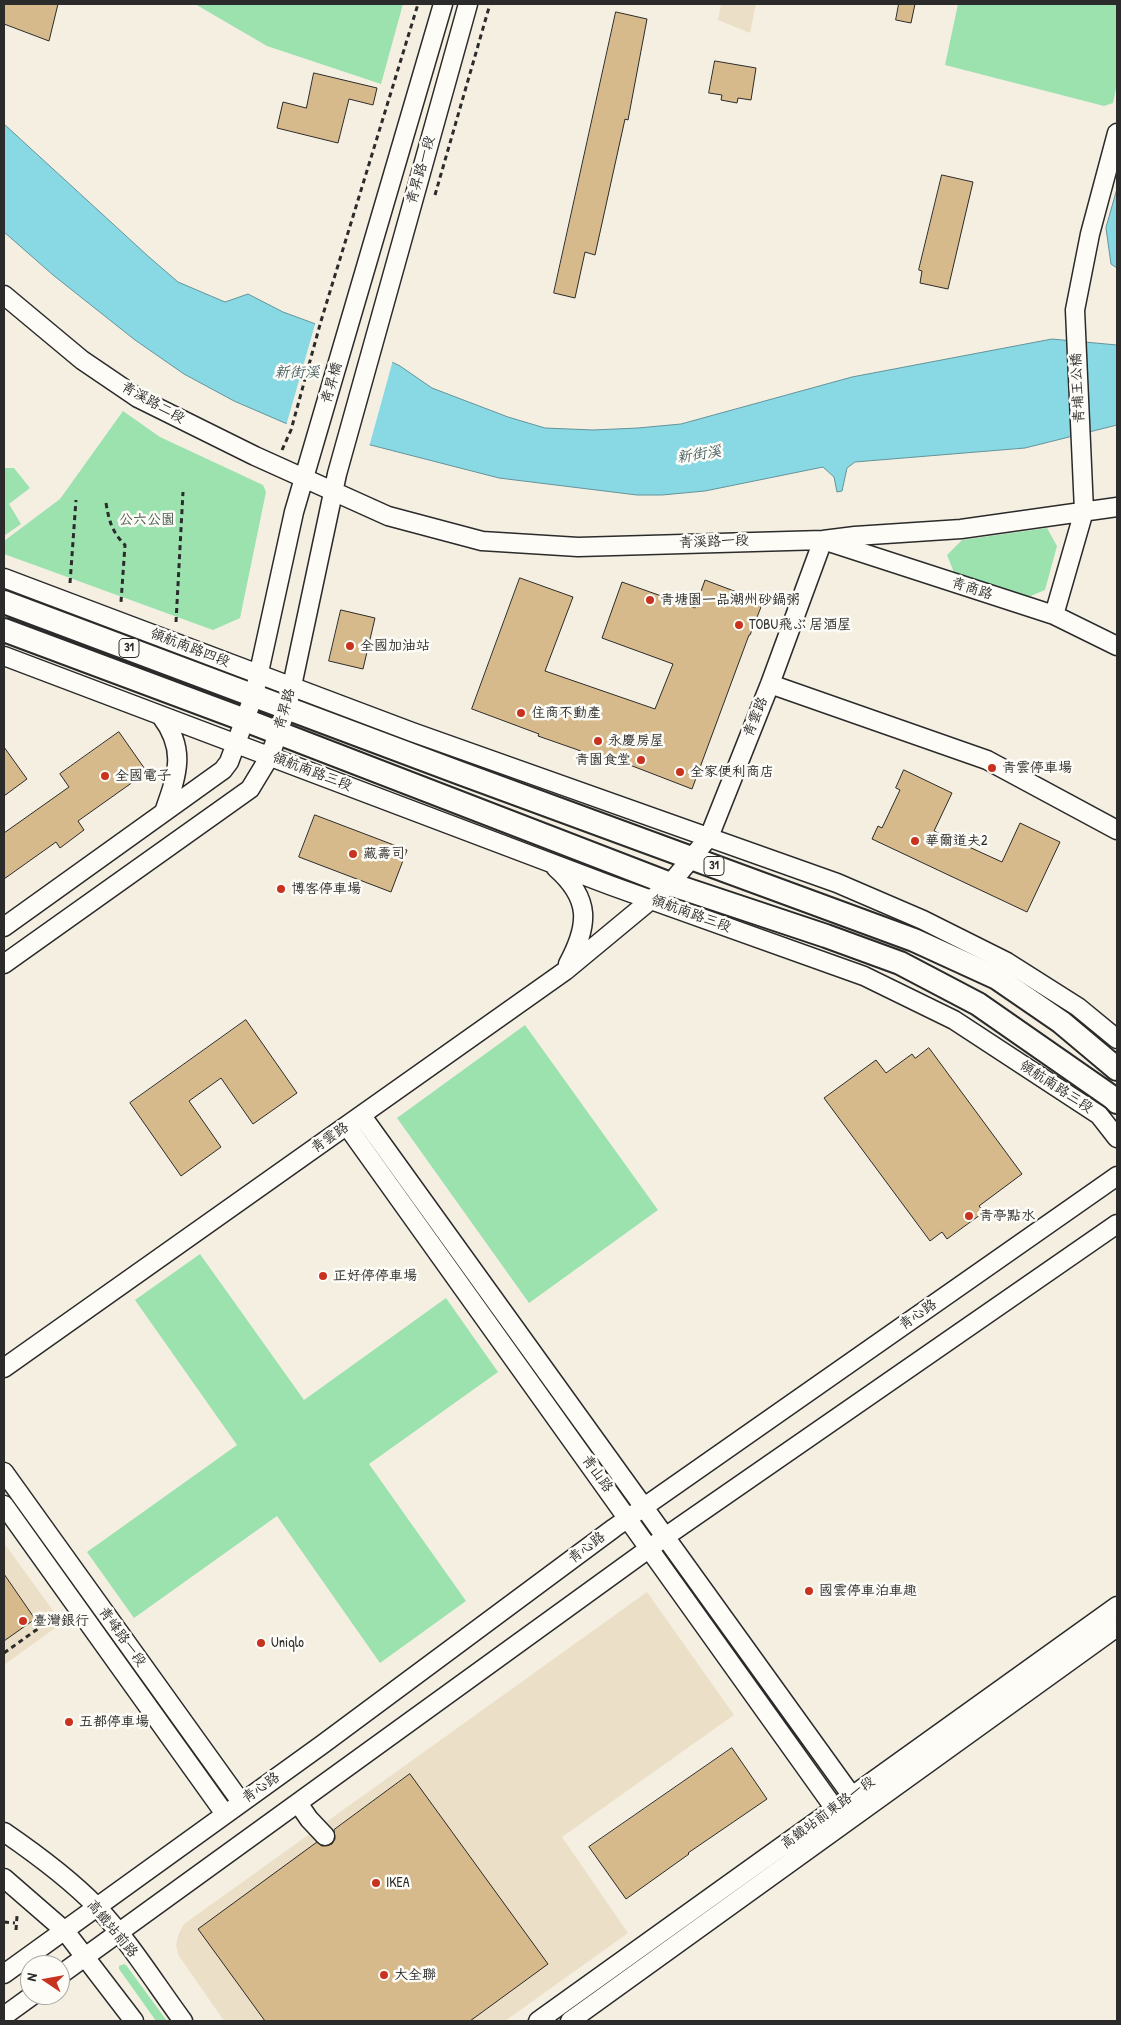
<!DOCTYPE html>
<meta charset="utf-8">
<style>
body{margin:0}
#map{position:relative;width:1121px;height:2025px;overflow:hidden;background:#f5efe1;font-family:"Patrick Hand",sans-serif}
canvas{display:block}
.frame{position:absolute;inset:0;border:5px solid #2b2b2b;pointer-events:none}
.north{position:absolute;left:20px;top:1955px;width:50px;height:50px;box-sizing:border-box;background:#fdfcf7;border:1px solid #a9a8a5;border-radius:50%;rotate:282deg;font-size:14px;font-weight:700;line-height:20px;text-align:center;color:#2b2b2b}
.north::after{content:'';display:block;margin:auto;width:18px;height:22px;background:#c8321e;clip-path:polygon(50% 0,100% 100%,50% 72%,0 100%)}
</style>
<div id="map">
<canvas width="1121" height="2025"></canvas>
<div class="frame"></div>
<div class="north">N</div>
</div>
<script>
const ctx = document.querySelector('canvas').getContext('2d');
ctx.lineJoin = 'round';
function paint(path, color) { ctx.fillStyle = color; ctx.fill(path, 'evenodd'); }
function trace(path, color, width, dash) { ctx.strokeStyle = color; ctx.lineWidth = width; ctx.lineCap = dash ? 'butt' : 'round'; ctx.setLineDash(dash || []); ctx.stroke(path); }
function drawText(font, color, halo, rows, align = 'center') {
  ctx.font = font + ' "Patrick Hand","LXGW WenKai TC","Klee One",sans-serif'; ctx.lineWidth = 5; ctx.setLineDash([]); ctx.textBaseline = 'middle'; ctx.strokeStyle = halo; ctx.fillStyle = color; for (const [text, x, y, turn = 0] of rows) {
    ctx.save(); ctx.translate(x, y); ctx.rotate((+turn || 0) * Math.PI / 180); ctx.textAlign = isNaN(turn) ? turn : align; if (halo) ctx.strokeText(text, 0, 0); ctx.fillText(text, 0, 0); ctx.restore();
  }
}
const built = new Path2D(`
 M721,4H756L750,33L718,20Z
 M4,1543L62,1623L4,1665Z
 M647,1592L734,1715L562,1837L628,1933L505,2021H224L179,1956L176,1945L179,1933L184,1924Z`);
const green = new Path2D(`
 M195,4H403L381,84L267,46Z
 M958,4H1117V83L1113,103L1104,106L945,65Z
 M123,411L160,437L263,485L266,492L240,618L213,630L4,554V541L60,499Z
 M4,468H14L30,488L9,504L21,524L4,536Z
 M1047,528L1057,546L1045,590L1026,598L955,575L947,555L962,540Z
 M525,1025L658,1210L529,1303L397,1118Z
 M200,1254L304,1400L446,1298L498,1372L369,1464L466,1601L380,1663L277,1516L134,1618L87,1552L237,1445L135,1300Z
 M124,1964L126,1965L167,2021H156L119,1969V1966Z`);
const water = new Path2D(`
 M4,124L149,257L178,282L225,302L248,294L283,312L313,323L400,366L432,388L508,417L545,428L593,430L638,428L681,424L852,377L1052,339L1117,345V425L1025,448L855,462L847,468L842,491L837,492L834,477L823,467L705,491L662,495H637L499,478L285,423L234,401L184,374L135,340L53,275L4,232Z
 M1117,189V268L1111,264L1106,228Z`);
const pier = new Path2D(`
 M316,321L393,360L369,447L286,426Z`);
const building = new Path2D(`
 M4,4H58L49,41L4,24Z
 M899,4H915L911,23L896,20Z
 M616,12L647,19L628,120L625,119L595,255L585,252L575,298L554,293Z
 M715,61L756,68L751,100L738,98L737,103L721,100L722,95L709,93Z
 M314,73L377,88L373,105L349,99L338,143L277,128L283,102L306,108Z
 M942,175L973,182L948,289L920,283L922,271L919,270Z
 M520,578L573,597L545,671L655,709L673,664L602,638L622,582L695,608L705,580L763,602L750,635H749L692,789L622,762L621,765L538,736L539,734L472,709Z
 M341,610L375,618L363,669L329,661Z
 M119,732L147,772L78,821L84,830L60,848L56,842L4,879V833L69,787L60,774Z
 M4,747L27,779L4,796Z
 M904,770L952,793L934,831L1002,862L1020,823L1060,842L1027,912L872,839L878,826L882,828L900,790L896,788Z
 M315,815L407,850L391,892L299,857Z
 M246,1020L297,1093L253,1124L221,1078L189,1101L221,1147L181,1176L130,1103Z
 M929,1048L1022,1174L979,1206L984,1212L947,1239L942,1232L930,1241L824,1098L876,1060L886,1073L912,1054L915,1058Z
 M4,1574L35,1619L4,1641Z
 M732,1748L767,1799L688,1853L689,1854L626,1899L589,1847Z
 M410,1774L548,1964L470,2021H265L198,1929L317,1842L322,1846L332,1844L335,1839L334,1830Z`);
const path = new Path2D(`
 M435,195L490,4
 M282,450L291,430L321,321L418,4
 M106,503C109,521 112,532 125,545L121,602
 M70,583L76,500
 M176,622L183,492
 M4,1653L60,1613
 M4,1922L15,1923
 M16,1930L17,1916`);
const minor = new Path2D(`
 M4,295L82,360L138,398L255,456L388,516L482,541L578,547L823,540L855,536L961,529L1117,507
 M829,542L1054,615L1117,646
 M4,578L412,732L837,883L923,920L1007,962L1078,1007L1117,1039
 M1054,615L1084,511L1075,310L1090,234L1117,133
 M4,656L612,886L864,976L954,1020L1099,1115L1117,1138
 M770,684L987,760L1117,830
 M161,716C187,750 177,775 164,812
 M556,868C591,899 589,925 568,964
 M4,927L223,770L229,762L254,695L294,512L443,4
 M4,964L250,789L270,756L287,707L292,686L337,474L468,4
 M362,1116L862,1810
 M347,1126L845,1823
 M4,1368L565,971L670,884L709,837L770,684L823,540
 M4,1472L241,1802
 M4,1505L225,1814
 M298,1803L309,1819L325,1836
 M4,1832C36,1854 70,1879 97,1907C129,1941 155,1983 183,2021
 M4,1878L65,1931L134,2021
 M4,1974L323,1744L614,1528L1117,1176
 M60,1975L665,1537L1117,1224
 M4,2016L33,1995
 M538,2021L1117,1606
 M570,2021L1117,1627`);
const major = new Path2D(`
 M4,602L460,773L914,940L997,978L1061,1022L1117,1069
 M4,630L245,720L670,884L826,936L900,963L978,1004L1113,1098L1117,1102`);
const markers = [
 [650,600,5,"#c8321e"],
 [739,625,5,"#c8321e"],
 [350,646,5,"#c8321e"],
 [521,713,5,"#c8321e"],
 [598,741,5,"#c8321e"],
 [641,760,5,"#c8321e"],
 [992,768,5,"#c8321e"],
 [680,772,5,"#c8321e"],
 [105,776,5,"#c8321e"],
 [915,841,5,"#c8321e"],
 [353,854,5,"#c8321e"],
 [281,889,5,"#c8321e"],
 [969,1216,5,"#c8321e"],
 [323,1276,5,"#c8321e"],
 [809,1591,5,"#c8321e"],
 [23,1621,5,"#c8321e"],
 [261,1643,5,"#c8321e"],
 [69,1722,5,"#c8321e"],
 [376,1883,5,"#c8321e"],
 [384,1975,5,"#c8321e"]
];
const shields = [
 [129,648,20],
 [714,866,20]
];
const shieldNames = [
 ["31",129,648],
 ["31",714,866]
];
const streetNames = [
 ["青昇路一段",421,170,-74],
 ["青昇橋",332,383,-74],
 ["青埔王公橋",1078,388,-93],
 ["青溪路二段",153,403,29],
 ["青溪路一段",714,542,-2],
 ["青商路",972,589,18],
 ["領航南路四段",190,648,21],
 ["青昇路",285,709,-74],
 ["青雲路",756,717,-68],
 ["領航南路三段",312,772,21],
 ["領航南路三段",691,914,20],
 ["領航南路三段",1056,1087,33],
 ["青雲路",330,1138,-35],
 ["青心路",918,1315,-35],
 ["青山路",597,1474,54],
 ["青心路",587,1548,-37],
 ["青峰路一段",122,1637,54],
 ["青心路",261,1788,-35],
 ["高鐵站前東路一段",828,1813,-36],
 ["高鐵站前路",112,1929,50]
];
const parkNames = [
 ["公六公園",147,520]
];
const poiNames = [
 ["青塘園一品潮州砂鍋粥",660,600],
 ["TOBU飛ぶ 居酒屋",749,625],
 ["全國加油站",360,646],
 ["住商不動產",531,713],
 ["永慶房屋",608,741],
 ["青園食堂",631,760,"right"],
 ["青雲停車場",1002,768],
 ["全家便利商店",690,772],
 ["全國電子",115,776],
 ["華爾道夫2",925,841],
 ["藏壽司",363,854],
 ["博客停車場",291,889],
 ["青亭點水",979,1216],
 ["正好停停車場",333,1276],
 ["國雲停車泊車趣",819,1591],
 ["臺灣銀行",33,1621],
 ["Uniqlo",271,1643],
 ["五都停車場",79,1722],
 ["IKEA",386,1883],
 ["大全聯",394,1975]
];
const waterNames = [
 ["新街溪",297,373],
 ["新街溪",699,455,-9]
];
paint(built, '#ecdfc7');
paint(green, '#9be2af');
paint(water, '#89d9e4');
trace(water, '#63939a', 1);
paint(pier, '#f5efe1');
paint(building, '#d7ba8b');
trace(building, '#2b2b2b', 1);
trace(minor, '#2b2b2b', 21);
trace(major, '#2b2b2b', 26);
trace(path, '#2b2b2b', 3, [5, 4]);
trace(minor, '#fdfcf7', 18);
trace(major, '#fdfcf7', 22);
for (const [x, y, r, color] of markers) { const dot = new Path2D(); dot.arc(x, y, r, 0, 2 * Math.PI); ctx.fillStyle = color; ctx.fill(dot); trace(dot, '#fdfcf7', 2); }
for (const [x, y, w] of shields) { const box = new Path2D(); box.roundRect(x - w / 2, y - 9.5, w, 19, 4); ctx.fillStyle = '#fdfcf7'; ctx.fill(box); trace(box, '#2b2b2b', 1); }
drawText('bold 12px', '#2b2b2b', null, shieldNames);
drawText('14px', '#2b2b2b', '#fdfcf7', streetNames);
drawText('14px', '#47594c', '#fdfcf7', parkNames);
drawText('14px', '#2b2b2b', '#fdfcf7', poiNames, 'left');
drawText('italic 15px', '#475f62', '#fdfcf7', waterNames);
</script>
